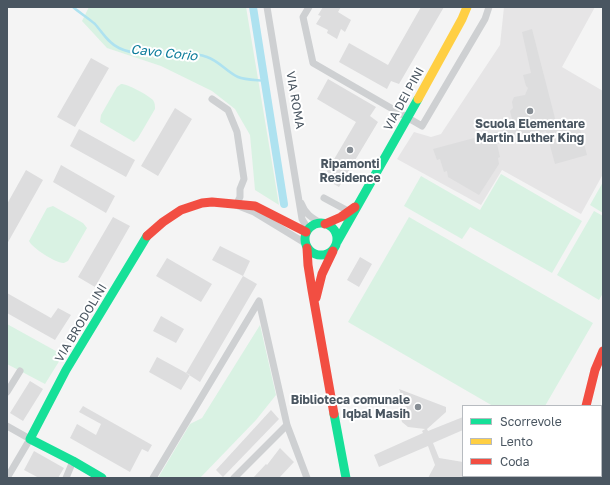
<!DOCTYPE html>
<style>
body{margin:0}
#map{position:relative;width:610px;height:485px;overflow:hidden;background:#f4f4f4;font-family:"Golos Text",sans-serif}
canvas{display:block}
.frame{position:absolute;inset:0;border:8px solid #4a5661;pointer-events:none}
.legend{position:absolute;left:462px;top:405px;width:140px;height:72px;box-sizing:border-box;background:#fff;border:1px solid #b7bbc0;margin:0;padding:5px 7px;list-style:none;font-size:12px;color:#4a5661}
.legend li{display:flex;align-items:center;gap:8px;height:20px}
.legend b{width:20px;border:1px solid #b7bbc0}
</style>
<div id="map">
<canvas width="610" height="485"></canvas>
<div class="frame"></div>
<ul class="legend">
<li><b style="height:5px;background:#16e098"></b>Scorrevole</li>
<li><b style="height:5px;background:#ffcf43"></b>Lento</li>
<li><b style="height:5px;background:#f24e42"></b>Coda</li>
</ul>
</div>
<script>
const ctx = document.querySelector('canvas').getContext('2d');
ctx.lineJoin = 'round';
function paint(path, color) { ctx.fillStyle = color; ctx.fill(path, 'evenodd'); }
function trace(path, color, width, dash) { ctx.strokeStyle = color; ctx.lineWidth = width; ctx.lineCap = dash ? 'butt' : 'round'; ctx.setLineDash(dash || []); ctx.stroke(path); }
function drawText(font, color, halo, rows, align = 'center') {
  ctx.font = font + ' "Golos Text",sans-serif'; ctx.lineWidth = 4; ctx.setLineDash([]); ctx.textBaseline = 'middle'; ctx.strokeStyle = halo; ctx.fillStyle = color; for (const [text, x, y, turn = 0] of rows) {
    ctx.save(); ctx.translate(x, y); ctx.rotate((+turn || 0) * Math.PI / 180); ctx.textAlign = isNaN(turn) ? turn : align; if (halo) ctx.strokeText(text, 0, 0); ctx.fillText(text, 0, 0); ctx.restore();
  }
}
const education = new Path2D(`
 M504,7H595L562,67L603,91V174L581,214L502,170L481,205L397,159L414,132L431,137L441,134L500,45Z`);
const green = new Path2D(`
 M89,7H246L279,205L255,190L250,135L235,109L212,91L161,66L107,48L82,21Z
 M121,84C128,84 148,95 153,100C155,103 155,106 155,109L138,138L134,142L100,122L101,115L117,87Z
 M501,174L582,221L552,273L470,227L462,239L404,206L421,176L480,210Z
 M603,182V213L590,205Z
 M53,206L83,223L87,228L68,261L64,263C57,264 32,248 29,241L47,208Z
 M594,211L603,216V293L599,300L557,275Z
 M409,217L593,323L545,406H493L348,322Z
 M7,324L63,355L45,384L7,364Z
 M260,325L276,395L256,420L200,478H158L190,424L202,418Z`);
const stream = new Path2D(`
 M73,7C80,13 88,18 95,24C102,32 108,43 119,48C146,61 178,47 207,57C219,61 227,72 238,77C245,80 257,80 265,81`);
const canal = new Path2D(`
 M253,7L284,204`);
const building = new Path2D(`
 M323,7H341L338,12L351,20L345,32L341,29L337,39L327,33L328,30L316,24L321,16L318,15Z
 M421,7H444L399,84L391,81L387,89L339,62L349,43L388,65Z
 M532,29L558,130L579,125L587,155L555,164L546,131L497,144L500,157L498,158L499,164L479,195L448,177L447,171L444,172L440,159L437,160L433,149L504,130L512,119L510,111L513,108L512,102L514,97L525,95L528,88L526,86L523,75L531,73L522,32Z
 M91,58L109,68L75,127L57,117Z
 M328,79L376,107L370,116L378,122L339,187L323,178L356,122L317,99Z
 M175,108L192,119L158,176L141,166Z
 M79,129L135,160L126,177L70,146Z
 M61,165L115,196L106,213L53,182Z
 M26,170L43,180L7,244V204Z
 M113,217L130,226L95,287L78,277Z
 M220,246L250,261L243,276L212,260Z
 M360,257L372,264L359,287L347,280Z
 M167,258L212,284L201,302L156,276Z
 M243,276L257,284L200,382L186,373Z
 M7,293L51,318L58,308L71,315L55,340L7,313Z
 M161,316L184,329L176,343L153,331Z
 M157,357L190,375L181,390L149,372Z
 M30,381L43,389L23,421L10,413Z
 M399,389L446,407V412L427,429L428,431L463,417V430L433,443L439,458L463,462V478H428L435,465L428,446L379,467L374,455L423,433L422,431L425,429L408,427L402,422L401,418V414L406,406Z
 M83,406L152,445L148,452L142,449L130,472L70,438L77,424L96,435L101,424L79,412Z
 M271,410L279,419L223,477L216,470Z
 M280,448L294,462L279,478H253L266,464L267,465Z
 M34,451L64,468L58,478H39L24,470Z`);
const street = new Path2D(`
 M267,7L302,219L308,229
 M309,7L303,17L313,63L422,126L485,19L489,7
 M212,99L228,110L237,132L244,179L240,189V197L236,205L254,212L305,243
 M324,198L350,212
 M301,203C305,214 312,218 321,223
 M7,392L20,371
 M7,426L30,439L7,478
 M66,478L73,461
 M153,478L259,301L287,425L307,478
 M234,478L287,425
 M527,478L528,476`);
const fast = new Path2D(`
 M305 239a16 16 0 1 1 32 0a16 16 0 1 1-32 0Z
 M337,242L418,99
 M334,414L346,478
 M102,478L73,461L30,439L66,370L147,236`);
const slow = new Path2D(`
 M418,99L462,19L467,7`);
const jam = new Path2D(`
 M325,224L341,217L355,207
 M147,236L163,222L181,210L202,203L212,202L255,206L306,232
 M307,248L308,265L312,290L334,414
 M316,298L322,274L333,251
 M586,406L595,370L603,351
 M576,476V478`);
const markers = [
 [530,111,4,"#868d94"],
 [350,150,4,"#868d94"],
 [418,407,4,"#868d94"]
];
const streetNames = [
 ["VIA DEI PINI",404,99,-61],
 ["VIA ROMA",295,100,80],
 ["VIA BRODOLINI",81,323,-59]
];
const poiNames = [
 ["Scuola Elementare",530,124],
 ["Martin Luther King",530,138],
 ["Ripamonti",350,164],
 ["Residence",350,178],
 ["Biblioteca comunale",410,400,"right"],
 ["Iqbal Masih",410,414,"right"]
];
const waterNames = [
 ["Cavo Corio",164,53,6]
];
paint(education, '#e6e5e6');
paint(green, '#d9f2e3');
trace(stream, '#aee2f0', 2.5);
trace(canal, '#aee2f0', 8);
paint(building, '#ddddde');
trace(street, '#ced0d2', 7);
trace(fast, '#16e098', 9);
trace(slow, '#ffcf43', 9);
trace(jam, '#f24e42', 9);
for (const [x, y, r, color] of markers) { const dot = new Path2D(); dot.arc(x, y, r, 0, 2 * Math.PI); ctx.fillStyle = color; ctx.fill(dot); trace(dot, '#fff', 1.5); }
drawText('12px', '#4a5661', '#fff', streetNames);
drawText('bold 12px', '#4a5661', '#fff', poiNames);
drawText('italic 13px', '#0c7c9b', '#fff', waterNames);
</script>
